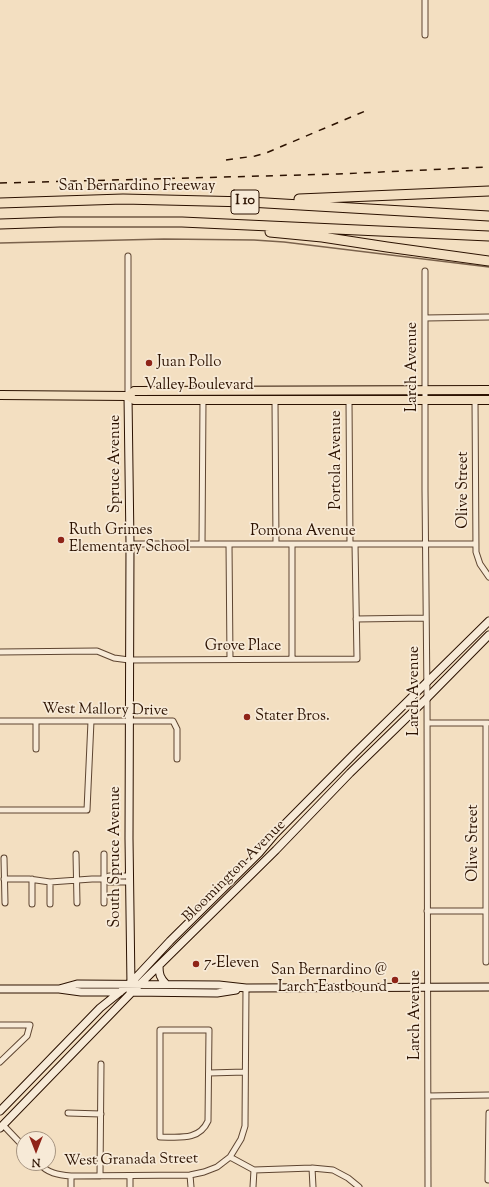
<!DOCTYPE html>
<style>
body{margin:0}
#map{position:relative;width:489px;height:1187px;overflow:hidden;background:#f3dfc1;font-family:"Sorts Mill Goudy",serif}
canvas{display:block}
.north{position:absolute;left:16px;top:1131px;width:40px;height:40px;box-sizing:border-box;background:#f7ead7;border:1px solid #a69481;border-radius:50%;rotate:180deg;font-size:11px;font-weight:700;line-height:16px;text-align:center;color:#2c1201}
.north::after{content:'';display:block;margin:auto;width:14px;height:18px;background:#8f2418;clip-path:polygon(50% 0,100% 100%,50% 72%,0 100%)}
</style>
<div id="map">
<canvas width="489" height="1187"></canvas>
<div class="north">N</div>
</div>
<script>
const ctx = document.querySelector('canvas').getContext('2d');
ctx.lineJoin = 'round';
function trace(path, color, width, dash) { ctx.strokeStyle = color; ctx.lineWidth = width; ctx.lineCap = dash ? 'butt' : 'round'; ctx.setLineDash(dash || []); ctx.stroke(path); }
function drawText(font, color, halo, rows, align = 'center') {
  ctx.font = font + ' "Sorts Mill Goudy",serif'; ctx.lineWidth = 3.5; ctx.setLineDash([]); ctx.textBaseline = 'middle'; ctx.strokeStyle = halo; ctx.fillStyle = color; for (const [text, x, y, turn = 0] of rows) {
    ctx.save(); ctx.translate(x, y); ctx.rotate((+turn || 0) * Math.PI / 180); ctx.textAlign = isNaN(turn) ? turn : align; if (halo) ctx.strokeText(text, 0, 0); ctx.fillText(text, 0, 0); ctx.restore();
  }
}
const stream = new Path2D(`
 M0,243L164,239L254,240L284,242L489,267`);
const street = new Path2D(`
 M425,0V35
 M128,256V396
 M425,271V490L427,698L428,1187
 M425,318L489,317
 M349,400L350,544
 M475,400L476,552L480,564L489,577
 M275,401L276,544
 M130,544H476
 M202,544L203,400
 M229,544L230,659
 M292,544V659
 M356,619L426,618
 M0,652L97,651L114,658L129,660L357,659L355,544
 M0,721H173L177,729V759
 M36,721V749
 M427,723H488
 M486,723V962
 M0,810H87L91,721
 M76,854L77,903
 M104,854V903
 M4,858L5,903
 M4,879H29L50,882L92,879H104L109,882H129
 M32,879V904
 M104,879L109,876H129
 M50,882V904
 M427,911H486
 M0,1025H30L27,1036L0,1062
 M160,1030H209L208,1121C199,1141 179,1137 160,1137Z
 M209,1073L245,1072
 M428,1096L489,1095
 M68,1113L101,1114
 M3,1125L24,1147
 M230,1157L254,1170L312,1168L333,1170L348,1178L359,1187
 M39,1163C47,1173 58,1175 71,1176L190,1175L204,1172L217,1167L230,1157L241,1139L245,1126L246,988
 M312,1168L313,1187
 M190,1175L191,1187
 M71,1176V1187
 M100,1176L101,1064
 M488,1180L489,1113
 M130,1187V1176
 M253,1187L254,1170`);
const secondary = new Path2D(`
 M128,396L130,544L129,838L131,986
 M159,966C159,974 160,978 166,984
 M0,989H59L81,992H120
 M59,989L77,984L219,985L246,988L489,987
 M130,992L217,993L236,990
 M0,1111L100,1008L130,984L170,941L259,853L275,834L355,753L489,621
 M0,1128L132,992L276,850L350,773L427,698L489,635`);
const primary = new Path2D(`
 M0,395L128,396
 M128,396L134,400H489
 M128,396L134,391L489,390`);
const highway = new Path2D(`
 M299,199L489,191
 M0,203L123,199L249,202L489,216
 M0,224L60,222H182L489,236
 M270,232L322,237L387,247L489,261`);
const rail = new Path2D(`
 M226,160L255,156L266,153L370,109
 M0,183L338,174L489,167`);
const markers = [
 [149,363,4,"#8f2418"],
 [61,540,4,"#8f2418"],
 [247,717,4,"#8f2418"],
 [196,964,4,"#8f2418"],
 [395,980,4,"#8f2418"]
];
const shields = [
 [245,202,28]
];
const shieldNames = [
 ["I 10",245,202]
];
const streetNames = [
 ["San Bernardino Freeway",137,187],
 ["Larch Avenue",413,367,-90],
 ["Valley Boulevard",199,386],
 ["Portola Avenue",337,460,-90],
 ["Spruce Avenue",116,464,-90],
 ["Olive Street",464,490,-90],
 ["Pomona Avenue",303,532],
 ["Grove Place",243,647],
 ["Larch Avenue",415,691,-90],
 ["West Mallory Drive",105,711,1],
 ["Olive Street",474,843,-90],
 ["South Spruce Avenue",116,857,-90],
 ["Bloomington Avenue",235,872,-45],
 ["Larch Avenue",416,1015,-90],
 ["West Granada Street",131,1161,-1]
];
const poiNames = [
 ["Juan Pollo",157,363],
 ["Ruth Grimes",69,531],
 ["Elementary School",69,548],
 ["Stater Bros.",255,717],
 ["7-Eleven",204,964],
 ["San Bernardino @",387,971,"right"],
 ["Larch Eastbound",387,988,"right"]
];
trace(stream, '#7b634d', 1.5);
trace(street, '#5e4531', 7);
trace(secondary, '#2c1201', 9);
trace(primary, '#2c1201', 10);
trace(highway, '#2c1201', 11);
trace(street, '#f7ead7', 5);
trace(secondary, '#f7ead7', 7);
trace(primary, '#f3dfc1', 8);
trace(highway, '#f3dfc1', 9);
trace(rail, '#2c1201', 1.5, [7, 7]);
for (const [x, y, r, color] of markers) { const dot = new Path2D(); dot.arc(x, y, r, 0, 2 * Math.PI); ctx.fillStyle = color; ctx.fill(dot); trace(dot, '#f7ead7', 1.5); }
for (const [x, y, w] of shields) { const box = new Path2D(); box.roundRect(x - w / 2, y - 12, w, 24, 3); ctx.fillStyle = '#f7ead7'; ctx.fill(box); trace(box, '#2c1201', 1); }
drawText('bold 14px', '#2c1201', null, shieldNames);
drawText('15px', '#2c1201', '#f7ead7', streetNames);
drawText('15px', '#2c1201', '#f7ead7', poiNames, 'left');
</script>
